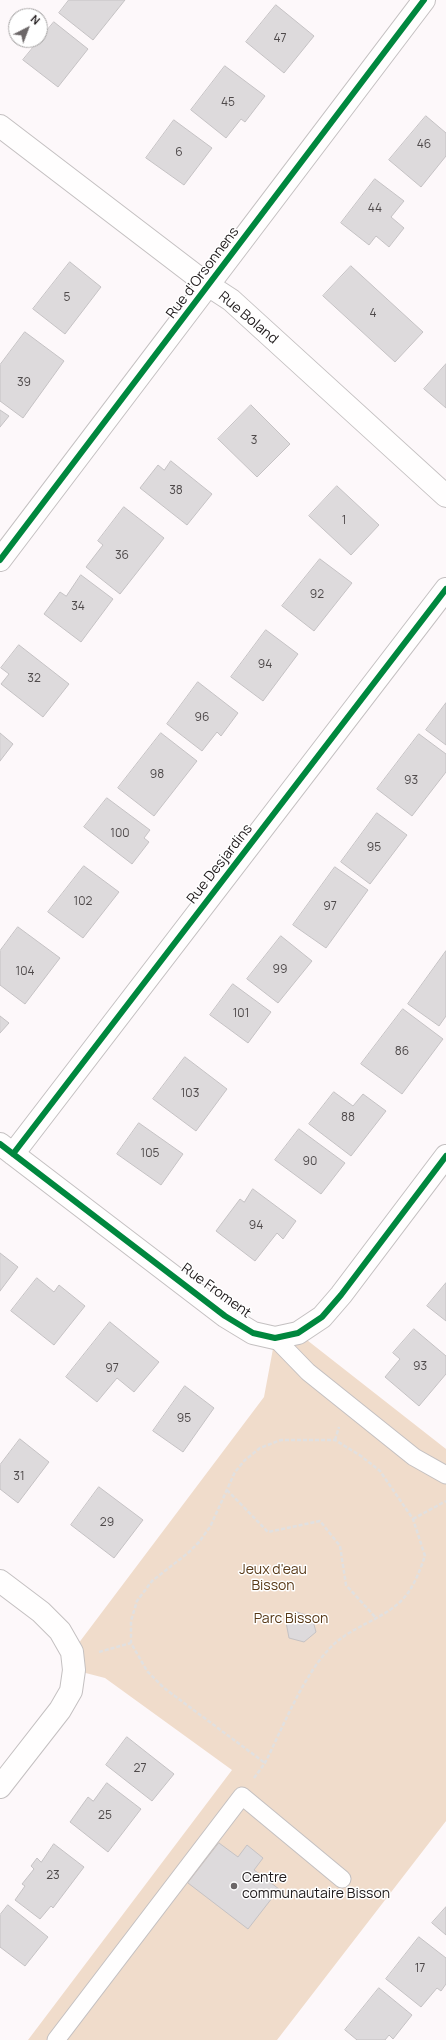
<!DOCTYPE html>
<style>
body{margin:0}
#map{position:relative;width:446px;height:2040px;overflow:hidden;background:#fdf8fa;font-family:Manrope,sans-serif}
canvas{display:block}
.north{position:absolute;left:8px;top:8px;width:40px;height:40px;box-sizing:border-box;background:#fff;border:1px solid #a5a3a3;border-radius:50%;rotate:42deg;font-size:11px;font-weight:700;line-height:16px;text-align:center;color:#1e191a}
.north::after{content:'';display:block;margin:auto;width:14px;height:18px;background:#6c6768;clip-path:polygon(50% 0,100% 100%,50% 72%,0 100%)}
</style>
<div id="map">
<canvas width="446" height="2040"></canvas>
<div class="north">N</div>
</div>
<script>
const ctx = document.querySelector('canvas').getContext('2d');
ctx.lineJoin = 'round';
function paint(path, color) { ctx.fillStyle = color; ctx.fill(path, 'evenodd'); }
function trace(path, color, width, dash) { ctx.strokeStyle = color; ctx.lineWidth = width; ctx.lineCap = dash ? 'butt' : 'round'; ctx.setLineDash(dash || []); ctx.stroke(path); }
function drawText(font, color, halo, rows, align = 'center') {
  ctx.font = font + ' Manrope,sans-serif'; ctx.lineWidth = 3; ctx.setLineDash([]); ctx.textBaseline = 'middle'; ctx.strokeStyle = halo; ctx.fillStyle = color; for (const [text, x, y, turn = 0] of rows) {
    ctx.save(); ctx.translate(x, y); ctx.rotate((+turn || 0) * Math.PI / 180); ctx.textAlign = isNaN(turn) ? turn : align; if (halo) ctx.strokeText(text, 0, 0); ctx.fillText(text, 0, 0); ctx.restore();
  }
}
const green = new Path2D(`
 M298,1333L446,1449V1821L277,2040H28L232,1770L105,1678L74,1670L72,1652L264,1397L275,1338Z`);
const building = new Path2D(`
 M69,0H125L93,40L59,13Z
 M276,5L314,36L284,73L246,42Z
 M54,22L88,49L58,87L23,60Z
 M225,66L265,96L245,122L241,119L226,138L191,110Z
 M426,116L446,133V156L421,187L389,160Z
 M174,120L212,148L184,185L146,158Z
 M375,179L404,201L391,217L404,228L389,247L376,236L369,245L341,223Z
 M70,262L101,287L65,334L33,309Z
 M351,266L423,332L395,362L323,296Z
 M25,332L64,361L23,418L0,401V365Z
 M446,364V408L424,389Z
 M251,405L290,444L257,477L218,439Z
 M0,410L9,416L0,427Z
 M171,461L212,494L187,525L140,488L158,465L164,470Z
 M337,486L379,525L351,555L309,516Z
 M124,507L164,538L120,594L86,567L103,545L98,541Z
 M320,559L352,583L314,631L282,606Z
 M81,575L113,599L81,642L44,614L60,592L66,596Z
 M266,630L298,654L263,701L231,677Z
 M19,645L69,684L43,717L1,684L9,674L1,668Z
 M198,682L238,713L221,736L217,732L202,751L167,724Z
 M446,703V745L426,730Z
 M0,733L13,744L0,761Z
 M161,733L197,761L154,816L118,788Z
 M419,734L446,754V772L412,816L377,789Z
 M107,798L150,830L144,838L149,842L132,864L84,827Z
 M377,813L407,835L370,884L341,862Z
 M84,866L119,892L83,938L48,912Z
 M335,867L368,890L326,948L293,925Z
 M18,927L60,958L25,1004L0,985V951Z
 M281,936L312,961L278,1003L247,979Z
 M446,951V1016L439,1026L408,1004Z
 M233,984L271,1012L248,1043L210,1015Z
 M403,1009L443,1039L402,1094L361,1064Z
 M0,1016L9,1023L0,1033Z
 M185,1057L227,1089L196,1131L153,1099Z
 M334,1092L353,1106L363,1094L386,1111L351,1156L309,1124Z
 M139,1123L183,1154L161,1185L117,1154Z
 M299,1129L345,1163L321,1194L275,1160Z
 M253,1189L296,1221L283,1239L277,1233L255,1261L216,1231L240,1199L244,1202Z
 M0,1253L18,1267L0,1291Z
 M37,1278L54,1292L59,1285L85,1306L54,1345L11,1311Z
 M446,1283V1321L427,1306Z
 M110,1322L159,1362L134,1392L117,1378L97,1402L66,1377Z
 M414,1329L446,1356V1374L419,1406L385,1377L400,1359L393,1353Z
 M185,1386L214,1408L183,1452L153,1431Z
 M20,1439L49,1462L18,1503L0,1489V1465Z
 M99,1487L143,1520L114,1558L71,1525Z
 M297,1612L312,1617L316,1632L304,1642L289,1638L286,1622Z
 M127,1737L174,1774L152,1801L106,1765Z
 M107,1783L141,1809L108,1852L70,1822L88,1797L93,1801Z
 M219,1843L238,1857L247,1845L263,1858L254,1870L279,1889L248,1929L188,1883Z
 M54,1844L84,1867L53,1908L51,1906L40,1919L15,1900L25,1886L22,1884L34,1869L31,1866L37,1858L41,1862Z
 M8,1905L48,1937L25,1966L0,1947V1915Z
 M446,1907V1935L432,1923Z
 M419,1937L446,1958V1984L441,1991L437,1988L421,2007L386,1979Z
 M379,1988L412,2015L393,2039L389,2035L385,2040H357L345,2030Z`);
const path = new Path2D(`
 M335,1440L339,1427
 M227,1490L268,1532L320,1521L340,1546L346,1585L376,1618
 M413,1519L446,1501
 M99,1652L131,1643
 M254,1778L265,1763C283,1727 303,1676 330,1648C351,1626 383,1620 403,1599C414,1587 420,1570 425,1556L413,1519L380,1471L361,1456L335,1440H281L260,1448L245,1460L235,1472L210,1527L199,1542L188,1553L152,1581L137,1601L131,1621V1643L147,1671L164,1688L265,1763`);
const service = new Path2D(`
 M275,1338L308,1372L414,1457L446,1475
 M56,2040L242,1796L342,1879`);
const minor = new Path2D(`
 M0,126L208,285L231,300L446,496
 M0,560L424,0
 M0,1144L225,1316L253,1333L275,1338L298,1333L322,1317L341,1295L446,1156
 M13,1154L446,589
 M0,1581L41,1612L60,1631L72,1652L74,1670L71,1691L60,1710L0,1787`);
const cycleway = new Path2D(`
 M0,560L424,0
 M0,1144L225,1316L253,1333L275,1338L298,1333L322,1317L341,1295L446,1156
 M13,1154L446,589`);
const markers = [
 [234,1886,4,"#6c6768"]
];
const numberNames = [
 ["47",280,39],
 ["45",228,103],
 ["46",424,145],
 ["6",179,153],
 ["44",375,209],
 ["5",67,298],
 ["4",373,314],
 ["39",24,383],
 ["3",254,441],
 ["38",176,491],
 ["1",344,521],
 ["36",122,556],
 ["92",317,595],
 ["34",78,607],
 ["94",265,665],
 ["32",34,679],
 ["96",202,718],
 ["98",157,775],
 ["93",411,781],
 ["100",120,834],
 ["95",374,848],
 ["102",83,902],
 ["97",330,907],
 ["99",280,970],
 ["104",25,972],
 ["101",241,1014],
 ["86",402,1052],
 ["103",190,1094],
 ["88",348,1118],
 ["105",150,1154],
 ["90",310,1162],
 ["94",256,1226],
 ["93",420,1367],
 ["97",112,1369],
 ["95",184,1419],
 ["31",19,1477],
 ["29",107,1523],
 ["27",140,1769],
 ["25",105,1816],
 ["23",53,1876],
 ["17",420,1969]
];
const streetNames = [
 ["Rue d'Orsonnens",203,273,-53],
 ["Rue Boland",248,318,40],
 ["Rue Desjardins",220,864,-52],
 ["Rue Froment",216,1291,36]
];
const parkNames = [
 ["Jeux d'eau",273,1570],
 ["Bisson",273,1586],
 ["Parc Bisson",291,1619]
];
const poiNames = [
 ["Centre",242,1878],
 ["communautaire Bisson",242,1894]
];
paint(green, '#f0dccb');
paint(building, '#dddadc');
trace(building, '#c5c2c4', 1);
trace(service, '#c4c0c1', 19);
trace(minor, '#c4c0c1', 24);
trace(path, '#e1e0e0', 2.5, [4, 2]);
trace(service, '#fffefe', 17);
trace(minor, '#fffefe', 22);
trace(cycleway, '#00873e', 6);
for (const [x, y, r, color] of markers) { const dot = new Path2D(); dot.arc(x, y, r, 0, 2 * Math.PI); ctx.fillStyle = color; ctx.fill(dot); trace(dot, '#fff', 1.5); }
drawText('12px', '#4e494a', null, numberNames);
drawText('14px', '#1e191a', '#fff', streetNames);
drawText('14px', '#573816', '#fff', parkNames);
drawText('14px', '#1e191a', '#fff', poiNames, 'left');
</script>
